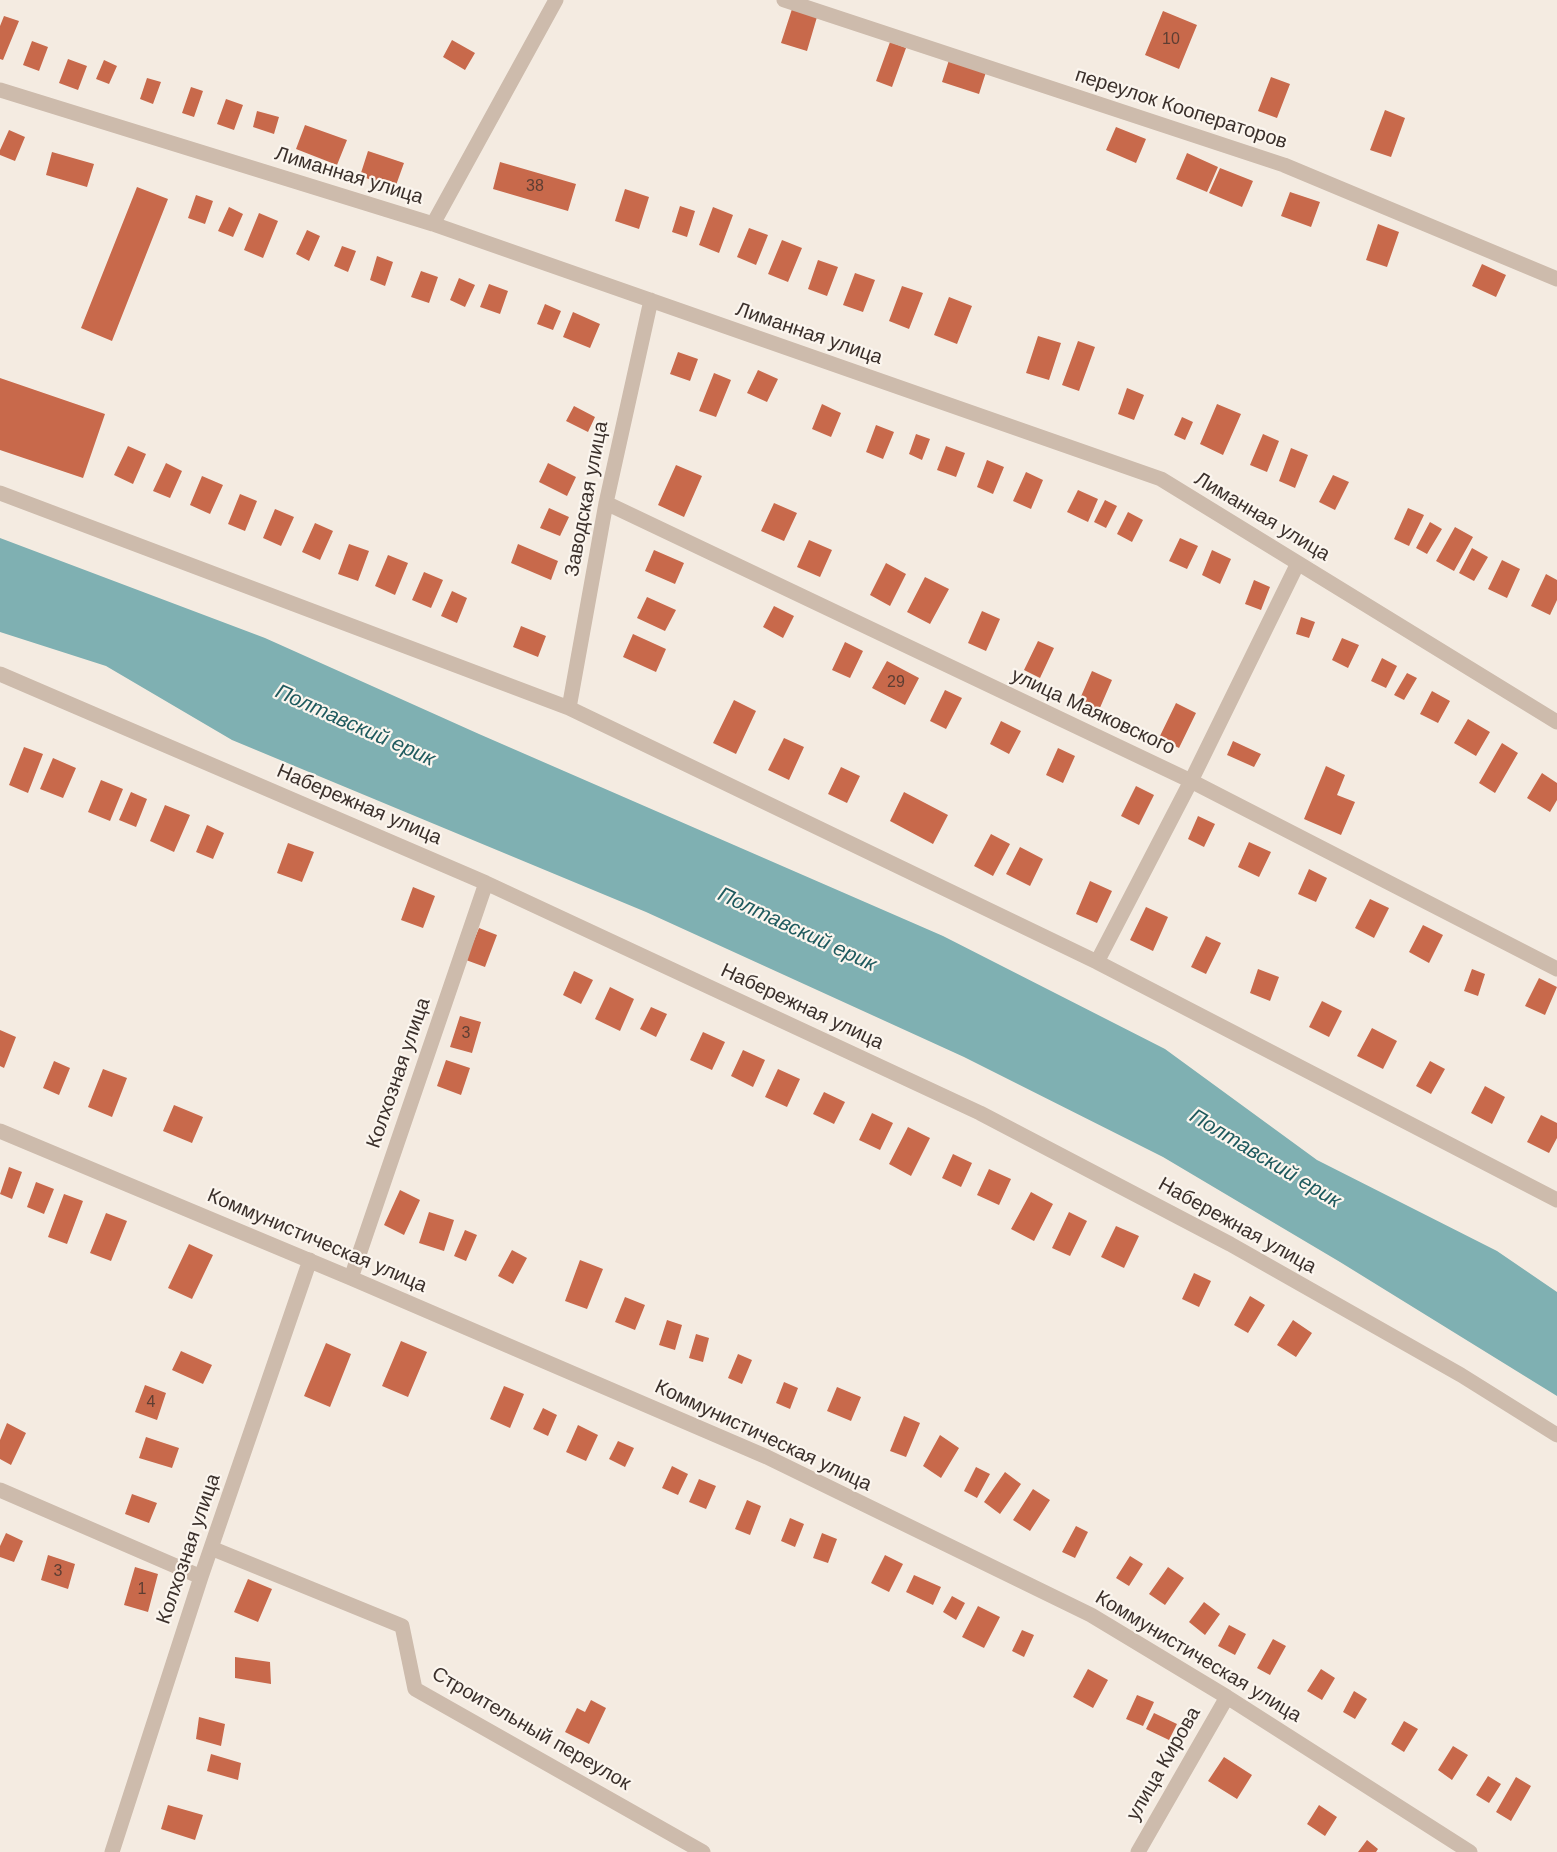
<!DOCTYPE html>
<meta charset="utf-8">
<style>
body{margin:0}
canvas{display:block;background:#f4ebe1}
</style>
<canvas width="1557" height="1852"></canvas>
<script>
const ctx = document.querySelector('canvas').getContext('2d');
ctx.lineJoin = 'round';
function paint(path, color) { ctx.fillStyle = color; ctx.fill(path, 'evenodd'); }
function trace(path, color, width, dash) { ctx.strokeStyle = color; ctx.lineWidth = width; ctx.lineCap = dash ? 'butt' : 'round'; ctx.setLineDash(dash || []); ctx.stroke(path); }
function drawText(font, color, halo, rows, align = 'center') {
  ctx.font = font + ' Helvetica,sans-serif'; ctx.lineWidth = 4.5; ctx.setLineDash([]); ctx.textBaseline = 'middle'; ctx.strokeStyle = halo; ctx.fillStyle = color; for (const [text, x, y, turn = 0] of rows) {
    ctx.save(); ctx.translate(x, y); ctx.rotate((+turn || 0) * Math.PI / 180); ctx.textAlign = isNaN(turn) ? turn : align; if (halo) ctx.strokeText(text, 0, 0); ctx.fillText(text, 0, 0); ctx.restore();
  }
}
const water = new Path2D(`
 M0,538L265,638L479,734L943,936L1165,1049L1317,1160L1497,1251L1557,1292V1396L1340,1262L1163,1157L964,1057L646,912L232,740L106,666L0,632Z`);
const building = new Path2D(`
 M792,9L817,17L807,51L781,43Z
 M1163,11L1197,25L1179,69L1145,55Z
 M4,16L19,21L3,60L0,59V26Z
 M452,40L475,53L465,70L443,57Z
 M32,41L48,47L39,71L23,65Z
 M890,42L906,48L892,87L876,81Z
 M68,59L87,66L78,90L59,83Z
 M104,60L117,66L109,84L96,79Z
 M949,60L986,72L979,94L942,82Z
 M1271,77L1290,84L1277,118L1258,111Z
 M147,78L161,82L153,104L140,99Z
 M191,87L203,91L194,117L182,113Z
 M226,99L243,105L234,130L217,124Z
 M1385,110L1405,118L1391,157L1370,150Z
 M257,111L279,117L274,134L253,127Z
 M305,125L347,140L337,165L296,149Z
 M1116,127L1146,139L1136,163L1106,150Z
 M9,130L25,137L15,161L0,155V150Z
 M368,151L404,163L395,188L360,176Z
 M52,152L94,164L87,187L46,175Z
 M1187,153L1218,167L1207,192L1176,179Z
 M500,162L576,184L568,211L493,189Z
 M1220,168L1253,181L1242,207L1209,193Z
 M137,187L168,199L112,341L81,328Z
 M625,189L649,197L639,229L615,221Z
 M1290,192L1320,202L1311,227L1281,216Z
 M196,195L213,201L205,224L188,218Z
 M680,206L695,211L687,237L672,232Z
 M229,207L243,214L233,237L218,231Z
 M713,207L733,215L719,253L699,245Z
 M259,213L278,221L263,258L244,250Z
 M1378,224L1399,232L1387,267L1366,260Z
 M749,228L768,235L756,265L737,257Z
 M307,230L320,236L309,261L296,254Z
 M782,240L802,248L788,282L768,274Z
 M342,246L356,251L348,272L334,266Z
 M377,256L393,262L385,286L370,280Z
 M818,260L838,267L827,296L808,289Z
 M1482,264L1506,275L1496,297L1472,286Z
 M421,271L438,277L429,303L411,297Z
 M855,273L875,280L863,312L843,305Z
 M459,278L475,285L465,307L450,300Z
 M489,284L508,291L500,314L480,307Z
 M902,286L923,293L909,329L889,321Z
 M949,297L972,306L957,344L934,335Z
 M545,304L561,311L553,330L537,324Z
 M573,312L600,324L590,348L563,337Z
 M1038,336L1061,343L1049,380L1026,373Z
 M1078,341L1095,347L1079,391L1062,385Z
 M678,352L698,359L690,381L670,374Z
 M758,370L778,379L767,402L747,393Z
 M714,373L731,380L716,417L699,411Z
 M0,378L105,414L83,478L0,450Z
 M1127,388L1144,395L1134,420L1118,414Z
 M822,404L841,413L831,437L812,429Z
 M1217,404L1241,414L1223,455L1200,444Z
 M574,406L595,417L588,432L566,421Z
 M1182,417L1193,422L1185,440L1174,435Z
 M876,425L894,432L883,459L866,452Z
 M916,434L930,439L922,460L909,454Z
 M1263,434L1279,441L1267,472L1250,465Z
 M128,446L146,454L133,484L114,475Z
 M946,446L965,453L956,477L937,470Z
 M1291,448L1308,455L1295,488L1279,481Z
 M987,460L1004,467L993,494L977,487Z
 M166,463L182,471L170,498L153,491Z
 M548,463L576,477L567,496L539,482Z
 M676,465L702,476L684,517L658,505Z
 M1026,472L1043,480L1031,509L1013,501Z
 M1333,475L1349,482L1335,510L1319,502Z
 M202,476L223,485L210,514L190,505Z
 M1078,490L1098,499L1088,522L1067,512Z
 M240,494L257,501L245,531L228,524Z
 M1105,500L1117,506L1106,528L1094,522Z
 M774,503L797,513L784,541L761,531Z
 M549,508L569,517L560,536L540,528Z
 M1408,508L1424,515L1409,546L1394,539Z
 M275,509L294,517L281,546L263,538Z
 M1128,512L1143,520L1132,542L1117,534Z
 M1430,522L1442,529L1427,554L1416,548Z
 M315,523L333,531L320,560L302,552Z
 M1455,527L1473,537L1454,571L1436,561Z
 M1180,538L1198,546L1187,569L1169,561Z
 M809,540L832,550L820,577L797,567Z
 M349,544L369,551L358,581L338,574Z
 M518,544L558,561L551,580L511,563Z
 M1472,548L1488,557L1474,581L1459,573Z
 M654,550L684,563L675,584L645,571Z
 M1212,550L1231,559L1220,584L1202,575Z
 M388,555L408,563L395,595L375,586Z
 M1502,560L1520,569L1507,598L1488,589Z
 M886,563L906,574L890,606L870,595Z
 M424,572L443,580L431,608L412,600Z
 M1546,574L1557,580V600L1550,615L1531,606Z
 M925,577L949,589L930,624L907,612Z
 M1254,580L1270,587L1261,610L1245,604Z
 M452,591L467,598L457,623L441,616Z
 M647,597L676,610L665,631L637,618Z
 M774,606L794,616L783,638L763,627Z
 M982,611L1000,619L986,651L968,643Z
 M1301,617L1315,622L1309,638L1296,634Z
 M521,626L546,636L538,657L513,647Z
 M633,634L666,649L656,672L623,657Z
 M1342,638L1359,645L1348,668L1332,660Z
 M1038,641L1054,648L1040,678L1024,670Z
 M845,642L863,651L850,678L832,670Z
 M1382,658L1397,666L1386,688L1371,681Z
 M887,661L919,678L905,705L872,688Z
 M1092,671L1112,680L1099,710L1079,701Z
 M1407,673L1417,678L1404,700L1394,695Z
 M945,690L962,698L946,729L930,721Z
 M1432,691L1450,701L1438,723L1420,714Z
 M734,700L756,711L736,754L713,743Z
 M1176,703L1196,713L1179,748L1159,738Z
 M1468,719L1490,732L1476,756L1454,743Z
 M1001,721L1021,731L1009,754L990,744Z
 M784,738L804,747L789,780L768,770Z
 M1233,741L1261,754L1254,767L1227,755Z
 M1502,743L1518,753L1495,793L1479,783Z
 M24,747L43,754L28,793L9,785Z
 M1058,748L1075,756L1063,783L1046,775Z
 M53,758L76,768L63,798L40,789Z
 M1326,766L1345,775L1337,795L1355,802L1341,835L1304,819Z
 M841,767L860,776L847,803L828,794Z
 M1542,773L1557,783V800L1550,812L1527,798Z
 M101,780L123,789L110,821L88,812Z
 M1136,786L1154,795L1139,825L1121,816Z
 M131,792L147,799L136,827L119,820Z
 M904,792L948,815L933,844L890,821Z
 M165,805L190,815L174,852L150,841Z
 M1198,816L1215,824L1204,847L1188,839Z
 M207,825L224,833L213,859L196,852Z
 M991,834L1010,844L993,876L974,866Z
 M1249,842L1271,852L1259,877L1238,867Z
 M288,843L314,852L302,882L277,873Z
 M1020,847L1043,859L1030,886L1006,874Z
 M1309,869L1327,878L1316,902L1298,894Z
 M1090,881L1112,891L1097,923L1076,914Z
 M413,887L435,896L423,928L401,920Z
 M1370,899L1389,908L1374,938L1355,928Z
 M1146,907L1168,917L1153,951L1130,940Z
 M1423,925L1443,935L1429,963L1409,952Z
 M479,928L497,935L485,967L466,960Z
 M1206,936L1221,943L1206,974L1191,967Z
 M1258,969L1279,977L1270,1001L1250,993Z
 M1472,969L1485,974L1478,996L1464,991Z
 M574,971L593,980L581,1004L563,995Z
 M1539,978L1557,987L1545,1015L1525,1006Z
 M610,987L634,999L620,1031L595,1019Z
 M1322,1001L1342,1011L1329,1037L1309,1027Z
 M651,1007L667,1014L656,1037L640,1029Z
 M460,1016L481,1022L472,1053L450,1047Z
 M1372,1028L1397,1041L1383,1069L1357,1056Z
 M0,1030L16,1037L4,1068L0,1066Z
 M703,1032L725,1042L712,1070L690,1060Z
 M743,1050L765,1060L753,1087L731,1076Z
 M446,1060L470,1068L461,1095L437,1086Z
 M54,1061L70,1068L59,1095L43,1088Z
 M1430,1061L1445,1069L1431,1094L1416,1086Z
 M103,1069L127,1078L112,1117L88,1107Z
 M778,1069L800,1079L787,1107L765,1097Z
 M1485,1086L1505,1097L1492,1124L1471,1113Z
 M824,1092L845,1102L834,1124L813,1114Z
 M174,1105L203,1117L192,1143L163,1131Z
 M872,1113L893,1123L880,1150L859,1140Z
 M1541,1115L1557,1123V1138L1549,1153L1527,1142Z
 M908,1127L930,1138L911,1176L889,1164Z
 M953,1154L972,1163L961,1187L942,1178Z
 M9,1167L22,1172L12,1199L0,1194Z
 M989,1169L1011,1179L999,1205L977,1195Z
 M36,1182L54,1189L44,1214L27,1207Z
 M400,1190L420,1200L404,1235L384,1225Z
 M1031,1192L1053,1204L1034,1241L1011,1229Z
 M64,1194L83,1201L67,1244L48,1237Z
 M429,1212L454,1220L444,1251L419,1243Z
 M1069,1212L1087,1221L1070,1256L1052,1248Z
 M106,1213L127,1221L111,1261L90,1253Z
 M1116,1226L1139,1236L1124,1268L1101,1257Z
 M465,1230L477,1235L466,1261L454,1256Z
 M189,1244L213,1255L192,1299L168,1288Z
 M512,1250L527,1258L513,1284L498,1276Z
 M580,1260L603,1269L587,1309L565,1301Z
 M1194,1273L1211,1281L1199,1307L1182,1299Z
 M1250,1296L1265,1305L1248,1333L1234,1325Z
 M625,1297L645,1305L635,1330L615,1322Z
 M667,1320L682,1325L675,1350L659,1345Z
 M1293,1320L1312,1333L1296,1357L1277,1345Z
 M696,1334L709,1338L703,1362L689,1358Z
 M401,1341L427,1352L408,1397L382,1386Z
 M326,1343L351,1354L330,1407L304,1396Z
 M181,1351L212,1365L203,1384L172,1370Z
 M738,1354L752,1360L742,1384L728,1378Z
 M784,1382L798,1388L790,1409L776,1403Z
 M145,1385L166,1393L157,1420L135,1412Z
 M504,1386L524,1394L510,1428L490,1419Z
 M837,1387L861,1397L851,1421L827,1411Z
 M543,1408L557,1415L548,1436L533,1429Z
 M904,1416L920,1423L906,1457L890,1451Z
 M7,1423L26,1433L11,1465L0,1459V1440Z
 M578,1425L598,1435L586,1461L566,1452Z
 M940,1435L959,1448L941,1478L923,1466Z
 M146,1437L179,1448L172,1468L139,1458Z
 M618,1441L634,1448L625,1467L609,1459Z
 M672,1466L688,1474L678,1495L662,1488Z
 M976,1467L990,1474L977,1498L964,1491Z
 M1005,1472L1021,1484L1000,1514L984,1502Z
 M699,1479L716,1486L706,1509L689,1502Z
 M1033,1489L1050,1500L1030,1531L1013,1520Z
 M132,1494L157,1503L149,1523L125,1514Z
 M747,1500L761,1506L750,1535L735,1529Z
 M790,1518L804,1524L795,1547L781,1541Z
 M1076,1526L1088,1532L1075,1558L1062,1552Z
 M6,1533L23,1541L14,1562L0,1557V1546Z
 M822,1533L837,1539L828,1563L813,1558Z
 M48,1555L75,1564L68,1589L41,1580Z
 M885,1555L903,1564L889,1592L871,1583Z
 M1130,1556L1143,1564L1129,1586L1116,1578Z
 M135,1567L158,1574L148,1612L124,1605Z
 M1168,1567L1184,1578L1165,1605L1149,1594Z
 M914,1575L941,1587L933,1605L906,1592Z
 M248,1579L272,1589L258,1622L234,1612Z
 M952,1596L965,1603L956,1620L943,1612Z
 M1204,1602L1220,1614L1205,1635L1189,1622Z
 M978,1606L1000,1617L984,1648L962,1637Z
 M1229,1625L1246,1634L1235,1655L1218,1646Z
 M1022,1630L1034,1635L1024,1657L1012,1651Z
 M1273,1639L1286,1646L1270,1675L1257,1668Z
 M235,1657L270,1662L271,1684L235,1678Z
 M1088,1669L1108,1680L1093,1708L1073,1697Z
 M1321,1669L1335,1678L1322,1700L1307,1691Z
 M1354,1691L1367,1699L1355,1719L1343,1712Z
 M1137,1695L1154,1702L1143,1726L1126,1719Z
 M591,1700L606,1708L589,1744L565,1732L577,1708L585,1712Z
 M1154,1713L1177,1724L1169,1740L1146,1729Z
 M199,1717L225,1724L221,1746L196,1739Z
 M1404,1721L1418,1729L1404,1752L1391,1744Z
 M1453,1746L1468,1755L1452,1780L1438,1770Z
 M211,1754L241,1763L238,1780L207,1771Z
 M1224,1757L1252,1775L1237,1799L1208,1781Z
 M1488,1776L1501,1784L1489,1803L1476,1795Z
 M1516,1777L1531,1786L1511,1821L1496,1812Z
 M168,1805L203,1815L195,1840L161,1829Z
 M1319,1805L1337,1817L1325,1836L1307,1824Z
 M1367,1840L1378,1849L1376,1852H1358Z`);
const minor = new Path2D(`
 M784,0L1284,165L1557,279
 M0,90L433,224L1161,479L1557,722
 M433,224L556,0
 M0,493L569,708L1097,962L1557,1200
 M606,503L1191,781L1557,969
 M0,674L486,883L980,1113L1230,1244L1461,1375L1557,1435
 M569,708L606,503L651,300
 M1097,962L1191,781L1298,563
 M0,1131L351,1278L767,1457L1091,1615L1227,1697L1470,1852
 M351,1278L486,883
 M0,1490L201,1577
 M211,1548L402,1626L415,1689L703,1852
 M112,1852L201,1577L310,1260
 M1138,1852L1227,1697`);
const numberNames = [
 ["10",1171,40],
 ["38",535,187],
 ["29",896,683],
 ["3",466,1034],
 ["4",151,1403],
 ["3",58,1572],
 ["1",142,1590]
];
const streetNames = [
 ["переулок Кооператоров",1181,109,18],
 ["Лиманная улица",349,176,17],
 ["Лиманная улица",809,334,19],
 ["Заводская улица",587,499,-79],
 ["Лиманная улица",1262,517,31],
 ["улица Маяковского",1093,712,25],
 ["Набережная улица",359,805,23],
 ["Набережная улица",802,1007,25],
 ["Колхозная улица",399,1073,-71],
 ["Набережная улица",1237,1226,29],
 ["Коммунистическая улица",317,1241,23],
 ["Коммунистическая улица",763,1436,25],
 ["Колхозная улица",189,1549,-71],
 ["Коммунистическая улица",1198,1657,31],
 ["Строительный переулок",531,1729,30],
 ["улица Кирова",1164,1764,-60]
];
const waterNames = [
 ["Полтавский ерик",355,726,24],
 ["Полтавский ерик",797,930,25],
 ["Полтавский ерик",1265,1159,31]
];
paint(water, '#7fb0b2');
paint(building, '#c8694b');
trace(minor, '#cdbbac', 15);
drawText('16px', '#5e3e33', null, numberNames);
drawText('20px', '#3b302b', '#fbf5ee', streetNames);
drawText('italic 21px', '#1f5a5e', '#fbf5ee', waterNames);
</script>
